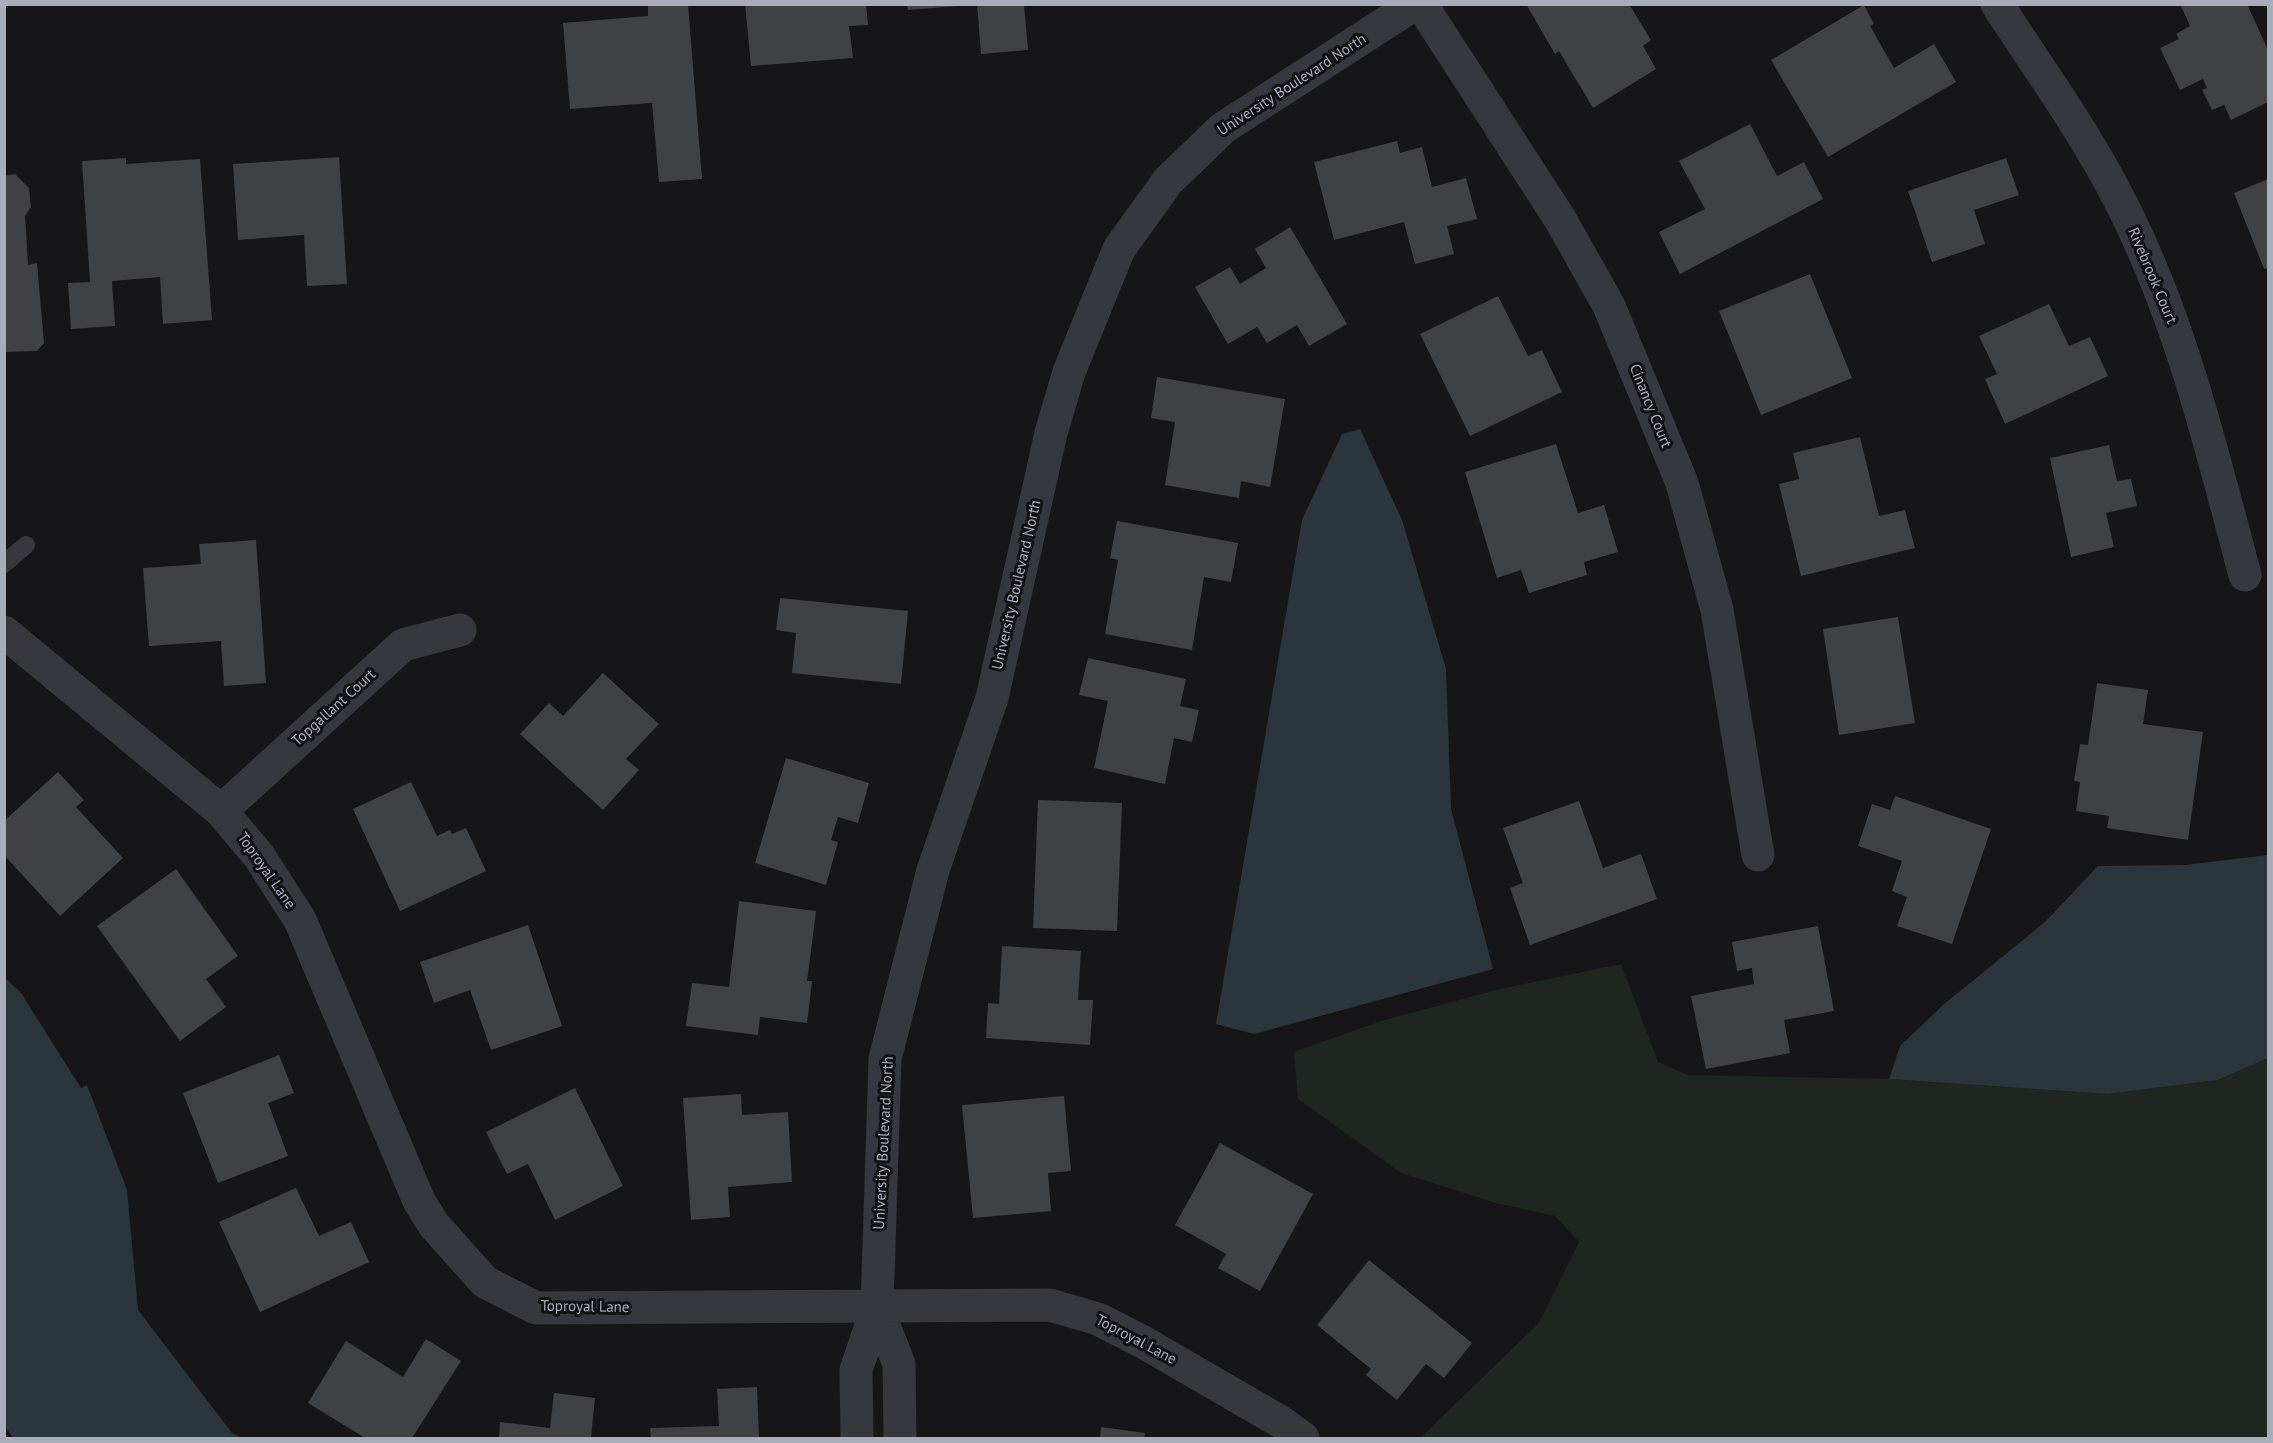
<!DOCTYPE html>
<style>
body{margin:0}
#map{position:relative;width:2273px;height:1443px;overflow:hidden;background:#161618;font-family:"PT Sans",sans-serif}
canvas{display:block}
.frame{position:absolute;inset:0;border:6px solid #a8adb8;pointer-events:none}
</style>
<div id="map">
<canvas width="2273" height="1443"></canvas>
<div class="frame"></div>
</div>
<script>
const ctx = document.querySelector('canvas').getContext('2d');
ctx.lineJoin = 'round';
function paint(path, color) { ctx.fillStyle = color; ctx.fill(path, 'evenodd'); }
function trace(path, color, width, dash) { ctx.strokeStyle = color; ctx.lineWidth = width; ctx.lineCap = dash ? 'butt' : 'round'; ctx.setLineDash(dash || []); ctx.stroke(path); }
function drawText(font, color, halo, rows, align = 'center') {
  ctx.font = font + ' "PT Sans",sans-serif'; ctx.lineWidth = 6; ctx.setLineDash([]); ctx.textBaseline = 'middle'; ctx.strokeStyle = halo; ctx.fillStyle = color; for (const [text, x, y, turn = 0] of rows) {
    ctx.save(); ctx.translate(x, y); ctx.rotate((+turn || 0) * Math.PI / 180); ctx.textAlign = isNaN(turn) ? turn : align; if (halo) ctx.strokeText(text, 0, 0); ctx.fillText(text, 0, 0); ctx.restore();
  }
}
const green = new Path2D(`
 M1621,964L1658,1062L1688,1075L1889,1079L2108,1094L2218,1080L2268,1058V1438H1420L1539,1323L1579,1242L1555,1216L1496,1203L1401,1173L1298,1099L1294,1052L1381,1021L1500,989Z`);
const water = new Path2D(`
 M1360,429L1402,520L1446,669L1451,809L1493,969L1254,1034L1216,1024L1302,520L1342,434Z
 M2268,855V1058L2218,1080L2108,1094L1889,1079L1900,1046L1943,1005L2045,922L2098,866L2185,865Z
 M5,978L21,993L81,1088L87,1085L127,1190L138,1310L232,1433L243,1438H13L5,1426Z`);
const building = new Path2D(`
 M648,4H688L702,179L659,182L652,103L570,109L563,23L648,16Z
 M745,4H866L868,25L849,26L853,58L751,66Z
 M907,4H958V6L908,10Z
 M977,4H1024L1028,50L981,54Z
 M1526,4H1629L1651,40L1643,46L1656,69L1593,108L1559,51L1555,54Z
 M2180,4H2247L2268,50V102L2231,120L2224,105L2212,110L2202,90L2207,88L2203,79L2180,90L2160,48L2179,39L2176,34L2190,26Z
 M1864,5L1874,24L1870,26L1894,68L1934,44L1956,82L1828,157L1771,60Z
 M1750,124L1777,176L1804,162L1823,199L1680,274L1659,232L1705,209L1679,161Z
 M1397,141L1400,153L1422,147L1432,187L1466,178L1477,219L1447,226L1454,254L1415,264L1404,222L1334,240L1314,162Z
 M339,157L347,284L307,286L304,235L238,240L233,164Z
 M126,158V164L200,159L212,320L163,324L160,277L112,281L115,326L71,329L68,283L90,282L82,161Z
 M2006,158L2019,195L1974,210L1985,244L1932,262L1908,191Z
 M15,174L29,188L31,207L25,216L28,265L37,263L44,343L37,351L4,352V176Z
 M2268,179V268L2264,269L2234,193Z
 M1290,227L1347,324L1309,346L1297,325L1267,343L1257,327L1228,344L1195,287L1230,267L1240,284L1266,268L1255,249Z
 M1810,274L1852,378L1761,415L1719,311Z
 M1498,296L1528,356L1542,350L1562,392L1470,436L1420,334Z
 M2049,304L2069,346L2090,337L2108,376L2005,424L1985,379L1997,374L1979,336Z
 M1157,377L1285,399L1270,487L1241,481L1239,498L1165,485L1175,422L1151,418Z
 M1860,437L1879,516L1905,510L1915,548L1801,576L1779,484L1799,479L1793,453Z
 M1556,444L1578,513L1604,505L1618,552L1584,562L1587,575L1529,593L1521,570L1497,578L1465,472Z
 M2109,445L2117,481L2131,479L2137,506L2106,513L2114,547L2071,557L2050,458Z
 M1117,521L1238,543L1231,582L1204,577L1192,650L1105,634L1118,560L1110,558Z
 M256,540L266,683L224,686L221,641L149,646L143,568L201,564L199,544Z
 M780,598L908,611L901,684L792,673L796,633L776,630Z
 M1898,617L1915,723L1839,735L1823,629Z
 M1088,658L1186,679L1180,706L1199,710L1192,742L1174,738L1165,784L1094,768L1108,701L1079,695Z
 M603,673L659,724L626,759L639,770L603,810L520,734L549,703L563,716Z
 M2097,683L2148,690L2143,724L2203,732L2188,840L2107,828L2109,816L2076,811L2080,782L2074,781L2080,744L2088,745Z
 M786,758L869,783L858,823L838,817L831,840L838,842L826,885L755,863Z
 M58,772L84,800L76,807L123,858L60,916L4,855V821Z
 M411,782L437,836L450,830L452,834L466,828L486,871L400,911L353,809Z
 M1895,796L1991,829L1952,944L1897,926L1907,897L1892,891L1902,861L1858,846L1872,804L1890,810Z
 M1038,800L1122,803L1117,931L1033,928Z
 M1579,801L1603,868L1641,854L1657,899L1530,945L1510,888L1523,883L1503,828Z
 M176,869L238,956L206,979L226,1007L180,1041L97,926Z
 M739,901L816,911L807,981H812L807,1023L760,1017L758,1035L686,1026L692,983L729,987Z
 M528,925L562,1026L491,1050L470,990L434,1003L420,962Z
 M1818,926L1834,1011L1784,1020L1790,1053L1706,1069L1691,996L1754,984L1752,968L1737,971L1732,942Z
 M1002,946L1081,951L1078,1000H1093L1090,1045L986,1038L988,1003L999,1004Z
 M279,1055L294,1093L268,1103L288,1156L218,1183L183,1093Z
 M575,1088L623,1186L555,1220L528,1164L507,1174L486,1132Z
 M741,1094L742,1115L788,1112L792,1182L728,1187L730,1217L691,1220L683,1098Z
 M1064,1096L1071,1171L1048,1173L1051,1211L973,1218L962,1105Z
 M1220,1143L1313,1194L1260,1291L1218,1268L1226,1254L1175,1225Z
 M296,1188L319,1236L351,1222L369,1262L260,1312L219,1222Z
 M1369,1260L1472,1343L1444,1378L1426,1364L1397,1400L1366,1375L1371,1369L1317,1325Z
 M426,1339L461,1361L412,1438H365L308,1403L346,1341L403,1377Z
 M757,1387L759,1438H651L650,1428L719,1426L717,1389Z
 M554,1393L595,1398L591,1438H499L500,1422L550,1428Z
 M1101,1427L1145,1433L1144,1438H1100Z`);
const service = new Path2D(`
 M4,564L26,545`);
const minor = new Path2D(`
 M1421,4L1560,219L1609,306L1682,483L1717,610L1758,855
 M1997,4C2039,69 2085,132 2120,201C2181,319 2211,448 2245,575
 M4,632L221,811L259,856L300,920L419,1201L434,1225L485,1282L536,1308L1050,1305L1098,1319L1143,1342L1281,1422L1303,1438
 M221,811L403,645L460,630
 M877,1308L899,1364L900,1438
 M857,1438L856,1370L877,1308L885,1059L933,870L992,698L1051,433L1069,372L1119,249L1168,181L1223,128L1415,4`);
const streetNames = [
 ["University Boulevard North",1292,85,-33],
 ["Rivebrook Court",2152,276,67],
 ["Cinancy Court",1650,406,68],
 ["University Boulevard North",1017,585,-77],
 ["Topgallant Court",334,708,-42],
 ["Toproyal Lane",266,871,55],
 ["University Boulevard North",884,1143,-87],
 ["Toproyal Lane",585,1307,1],
 ["Toproyal Lane",1136,1340,28]
];
paint(green, '#1e261f');
paint(water, '#2c353c');
paint(building, '#404145');
trace(service, '#37383d', 18);
trace(minor, '#37383d', 33);
drawText('15px', '#a8adb8', '#111113', streetNames);
</script>
